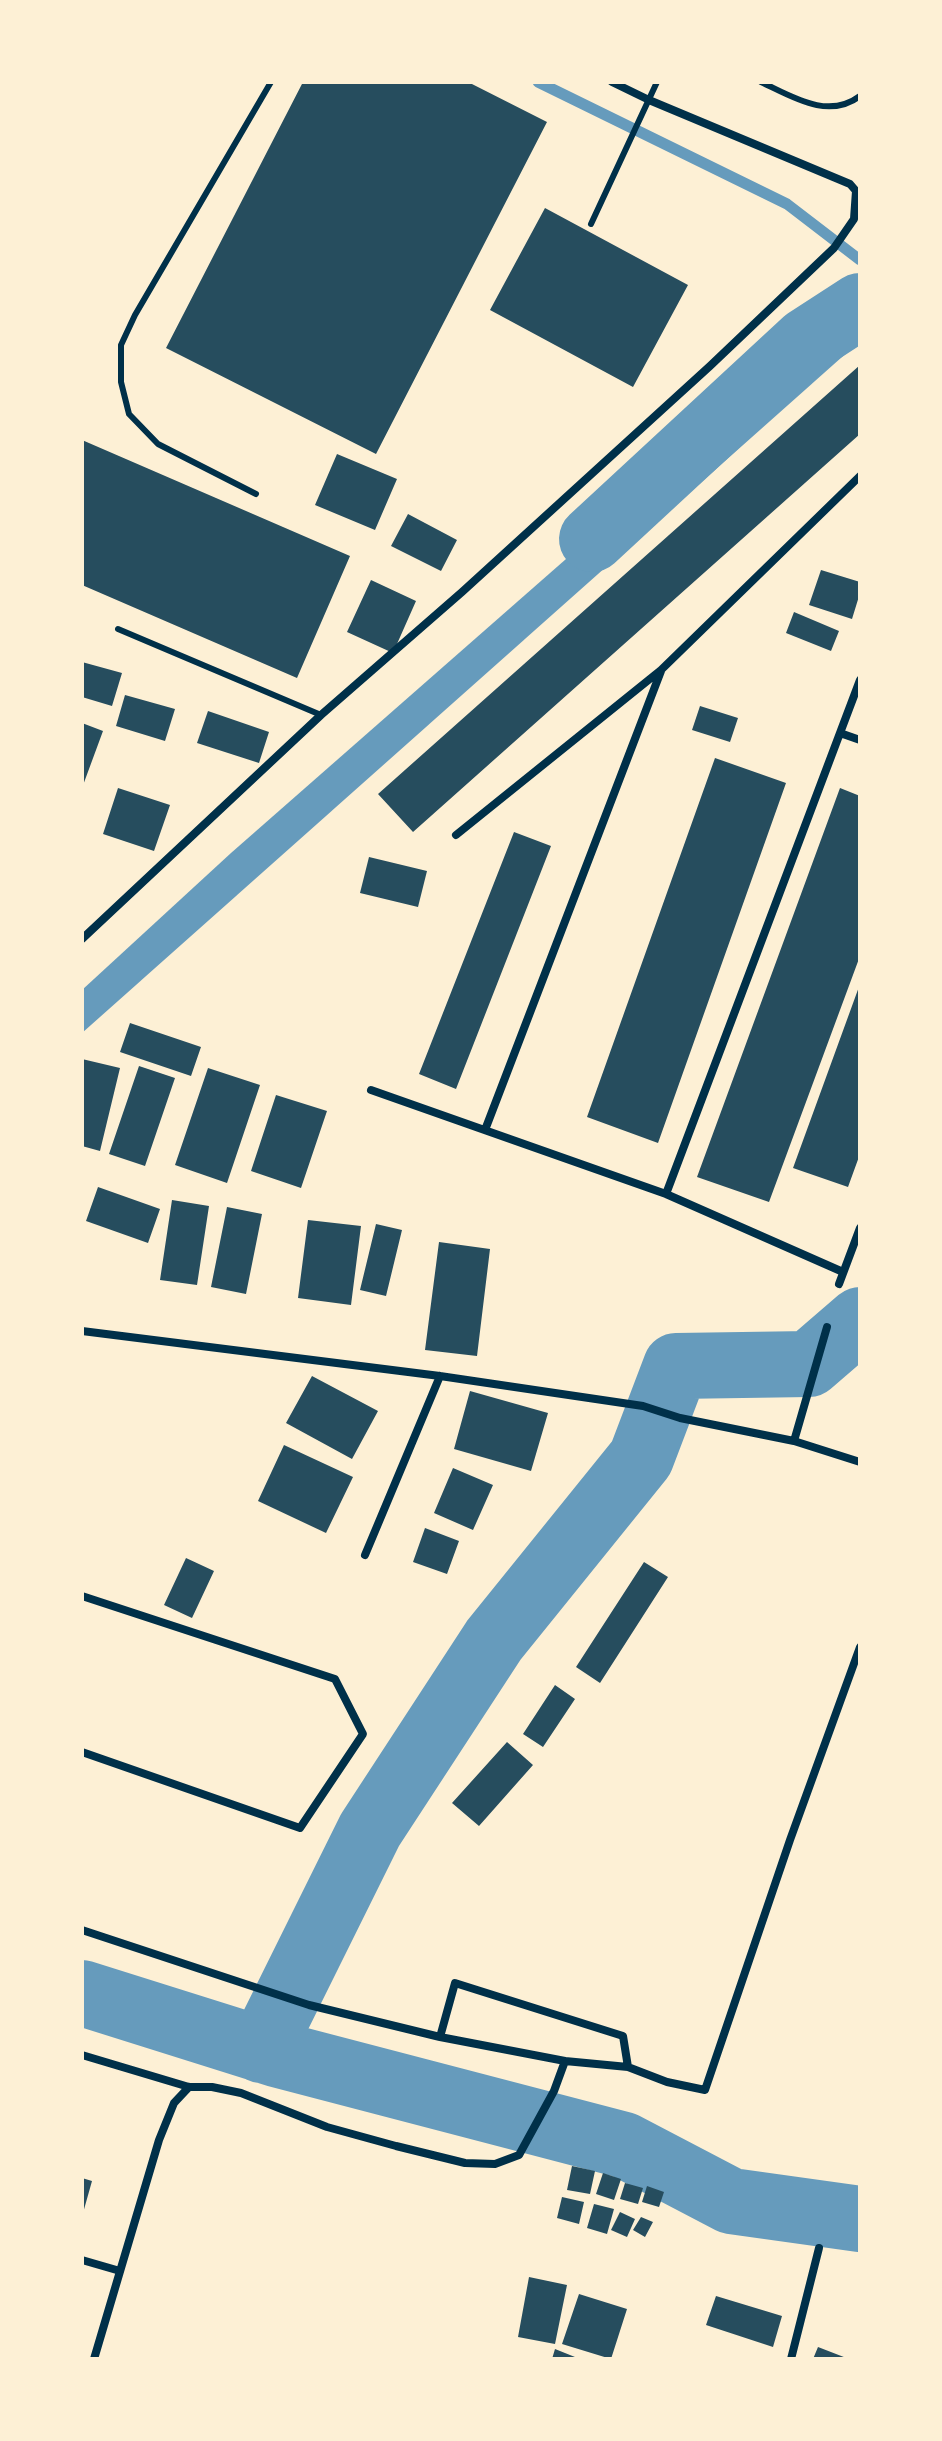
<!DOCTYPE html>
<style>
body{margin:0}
#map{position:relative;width:942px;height:2441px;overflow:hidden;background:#fdf0d5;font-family:Rubik,sans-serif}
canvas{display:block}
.frame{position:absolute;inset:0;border:84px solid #fdf0d5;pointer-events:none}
</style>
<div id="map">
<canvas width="942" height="2441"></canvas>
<div class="frame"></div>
</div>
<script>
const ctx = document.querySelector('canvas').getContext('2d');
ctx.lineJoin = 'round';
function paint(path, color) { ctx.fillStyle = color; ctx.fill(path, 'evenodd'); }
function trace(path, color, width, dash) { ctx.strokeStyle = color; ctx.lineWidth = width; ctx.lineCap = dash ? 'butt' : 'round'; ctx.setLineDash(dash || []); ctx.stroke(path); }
const water = new Path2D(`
 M860,301V341L82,1033V990L231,853Z`);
const stream = new Path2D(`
 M538,82L787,204L860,260`);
const river = new Path2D(`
 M592,539L806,341L860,306
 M82,1993L276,2054L624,2145L731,2201L860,2219
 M261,2050L370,1830L494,1640L641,1458L676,1366L809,1364L860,1320`);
const building = new Path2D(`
 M303,82H468L547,122L376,454L166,348Z
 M545,208L688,285L633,387L490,310Z
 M860,365V434L413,832L378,794Z
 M82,440L350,556L297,678L82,585Z
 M337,454L397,479L375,530L315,505Z
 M408,514L457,540L441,571L391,546Z
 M821,570L860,582V593L852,619L809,605Z
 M371,580L416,601L393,653L347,632Z
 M794,612L839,631L831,651L786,633Z
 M82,662L122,673L112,706L82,697Z
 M125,695L175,709L165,741L116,726Z
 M700,706L738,718L730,742L692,730Z
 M208,711L269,732L259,763L197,743Z
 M82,723L103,731L82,788Z
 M715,758L786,783L658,1143L587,1117Z
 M118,788L170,805L154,851L103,834Z
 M840,788L860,796V956L769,1202L697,1177Z
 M514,832L551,846L456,1089L419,1074Z
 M369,857L427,871L418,907L360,893Z
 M860,984V1154L848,1187L793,1168Z
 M130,1023L201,1047L191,1076L120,1052Z
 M82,1059L120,1068L100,1151L82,1146Z
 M139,1066L175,1078L145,1166L109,1154Z
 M208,1068L260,1085L227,1183L175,1165Z
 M276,1095L327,1111L301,1188L251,1171Z
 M98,1187L160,1209L148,1243L86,1221Z
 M172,1200L209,1206L197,1285L160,1280Z
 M227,1207L262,1214L246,1294L211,1287Z
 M308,1220L361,1226L351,1305L298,1298Z
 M376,1224L402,1230L386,1296L360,1290Z
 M439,1242L490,1249L477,1356L425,1350Z
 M312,1376L378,1411L352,1459L286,1423Z
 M470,1391L548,1413L531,1471L454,1449Z
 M284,1445L353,1477L326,1533L258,1501Z
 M453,1468L493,1485L473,1530L434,1513Z
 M425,1528L459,1541L447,1574L413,1562Z
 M186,1558L214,1571L192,1618L164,1605Z
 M644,1562L668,1577L600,1683L576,1667Z
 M555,1685L575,1699L543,1747L523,1734Z
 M507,1742L533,1765L479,1826L452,1803Z
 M572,2166L595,2171L590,2194L567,2190Z
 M603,2173L621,2179L614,2200L596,2194Z
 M82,2178L92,2181L83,2213L82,2212Z
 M625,2183L643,2188L638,2204L620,2199Z
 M647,2186L664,2192L659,2207L642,2202Z
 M562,2197L584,2202L579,2224L557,2218Z
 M594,2204L614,2209L607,2234L587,2228Z
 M620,2212L635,2219L627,2237L611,2230Z
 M641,2217L653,2222L645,2237L633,2230Z
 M529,2277L567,2285L555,2344L518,2337Z
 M579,2294L627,2309L611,2359L562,2344Z
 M716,2296L782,2316L773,2347L706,2325Z
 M818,2347L849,2359H813Z
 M555,2349L580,2359H552Z`);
const service = new Path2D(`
 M761,82C793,97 828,120 860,96
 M591,224L657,82
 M256,494L158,444L129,414L121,382V345L135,315L271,82
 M118,629L321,715`);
const minor = new Path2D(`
 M840,733L860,740
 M456,835L661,670L860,476
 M82,939L321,715L462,592L710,366L834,248L854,219L856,191L850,184L649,100L612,82
 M371,1090L666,1194L843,1272
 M485,1130L661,671
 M666,1194L860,680
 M839,1284L860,1228
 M82,1331L440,1376L643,1406L680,1418L794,1441L860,1462
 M794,1441L827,1327
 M365,1555L440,1376
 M82,1596L335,1679L363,1734L300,1828L82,1752
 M82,1930L309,2005L440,2037L565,2061
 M440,2037L455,1983L623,2036L628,2067
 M82,2055L189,2087H212L241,2093L327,2127L396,2146L465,2163L495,2164L519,2155L554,2091L565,2061L628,2067L667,2082L705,2090L790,1840L860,1647
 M82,2260L120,2271
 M94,2359L159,2140L174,2103L189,2087
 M791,2359L819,2248`);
paint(water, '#669bbc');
trace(stream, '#669bbc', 11);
trace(river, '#669bbc', 66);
paint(building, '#264d5e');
trace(service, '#003049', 6);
trace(minor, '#003049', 8);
</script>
